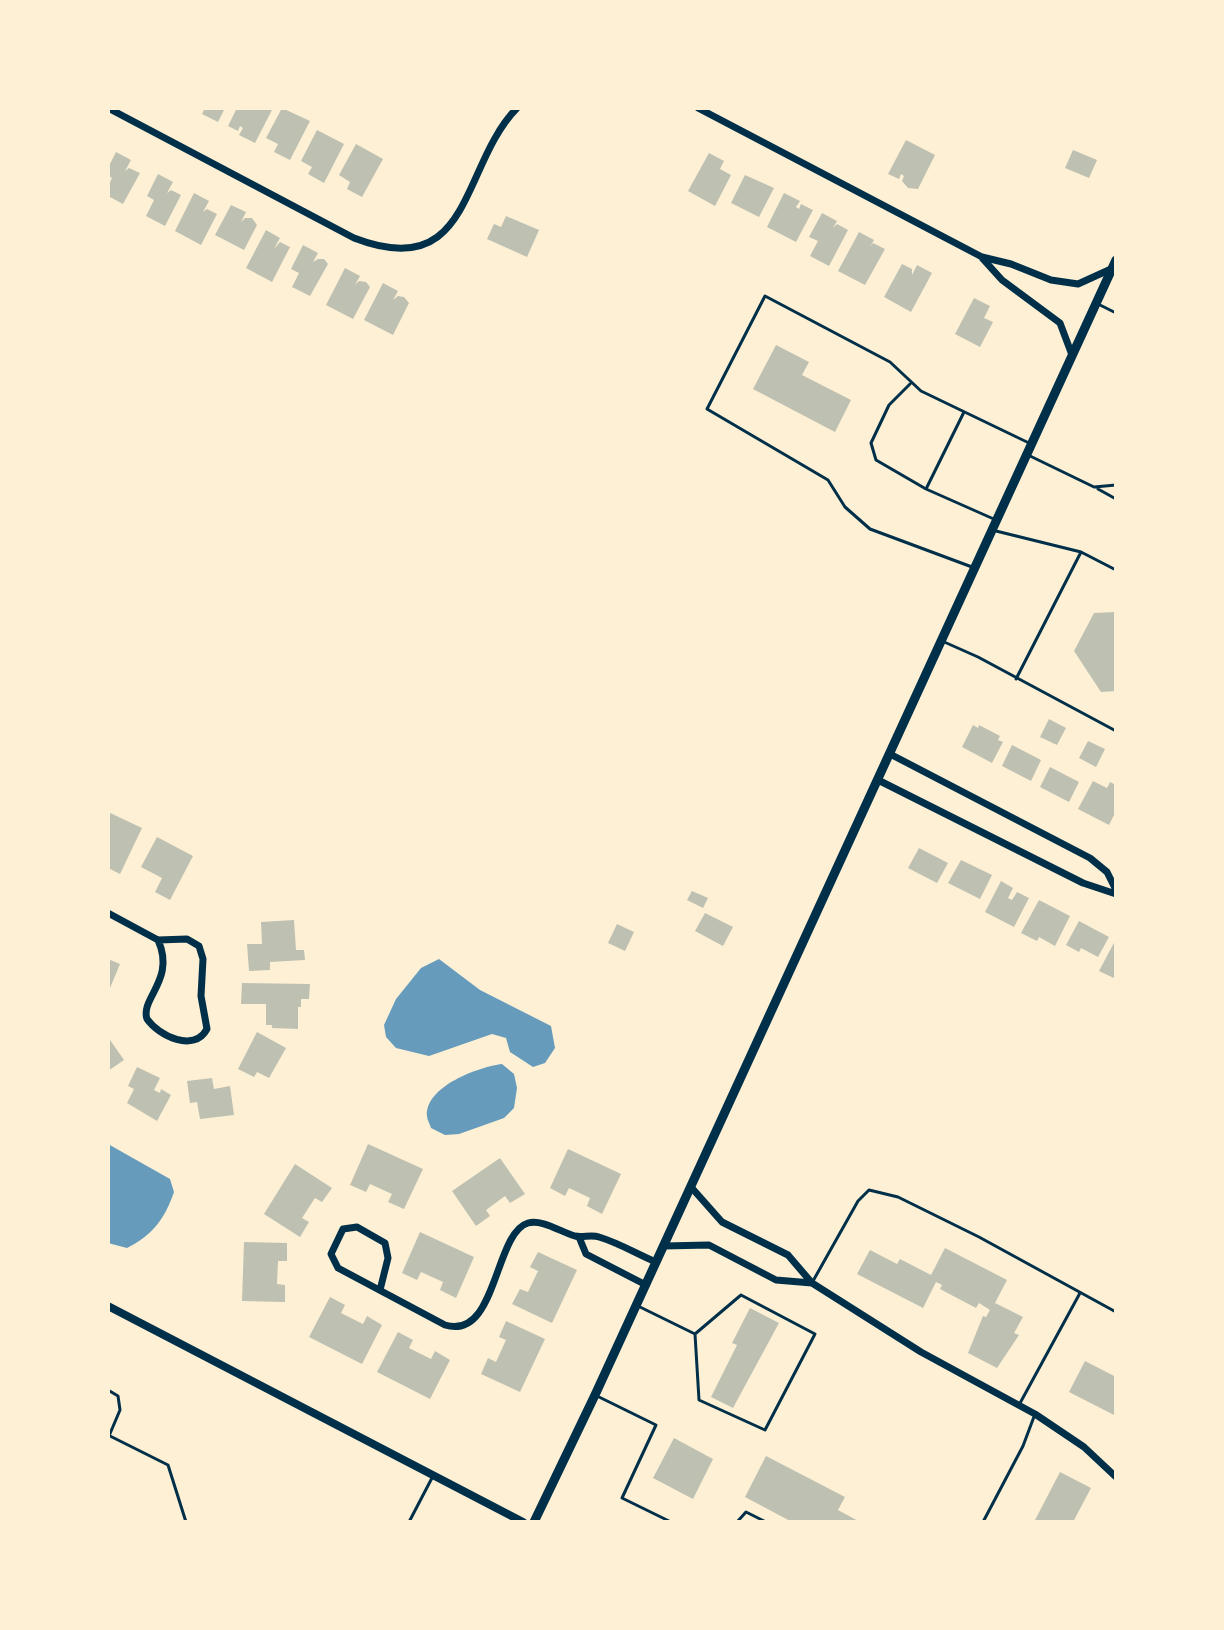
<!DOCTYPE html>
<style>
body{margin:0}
#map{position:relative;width:1224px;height:1630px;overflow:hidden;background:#fdf0d5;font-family:Mulish,sans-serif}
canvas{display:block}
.frame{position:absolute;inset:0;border:110px solid #fdf0d5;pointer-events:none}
</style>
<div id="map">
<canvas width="1224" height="1630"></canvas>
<div class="frame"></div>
</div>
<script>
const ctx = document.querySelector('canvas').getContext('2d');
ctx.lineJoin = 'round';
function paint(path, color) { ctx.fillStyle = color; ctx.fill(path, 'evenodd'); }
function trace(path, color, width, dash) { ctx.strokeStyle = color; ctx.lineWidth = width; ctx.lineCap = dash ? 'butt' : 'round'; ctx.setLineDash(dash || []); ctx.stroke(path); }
const water = new Path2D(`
 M439,959L480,990L551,1026L555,1048L545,1063L533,1067L510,1052L506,1038L492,1034L429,1056L396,1048L386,1037L384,1025L396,999L421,968Z
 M502,1064L514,1074L517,1088L514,1108L504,1118L459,1134L445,1135L431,1128C430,1124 427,1120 427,1116C425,1086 479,1067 502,1064Z
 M108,1144L170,1179L174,1192C165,1218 153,1235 127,1248L108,1243Z`);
const building = new Path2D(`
 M205,108H225L218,122L202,114Z
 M237,108H273L255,143L239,135L243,128L240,126L238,131L228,126Z
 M282,108L310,121L290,160L274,152L278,144L266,138Z
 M317,130L344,144L324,183L308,174L312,167L301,161Z
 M906,140L935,155L918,189L908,188L902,181L904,176L901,174L899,179L888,174Z
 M356,144L383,159L362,197L347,189L350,182L339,175Z
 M1073,150L1097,160L1089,178L1065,168Z
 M116,152L131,160L125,171L129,168L140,173L123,204L108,196V186L112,178L108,175V168Z
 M709,153L724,161L720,169L731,175L715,206L688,191Z
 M158,174L173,182L167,193L171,190L181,195L165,226L146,216L154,200L147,196Z
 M745,175L774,188L759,217L731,203Z
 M194,193L209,201L203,212L207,209L217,214L201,245L175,231Z
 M784,193L800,201L796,207L799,209L801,204L813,210L796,242L767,227Z
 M231,205L246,212L241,222L245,218H252L257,225L244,250L215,235Z
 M822,213L837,221L833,228L837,224L848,230L829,266L810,256L818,241L809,237Z
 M506,216L539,230L527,257L487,239L494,224L501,227Z
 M266,230L280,238L274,249L280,242L290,247L272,282L246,268Z
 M859,232L874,240L870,247L873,243L885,249L865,285L838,271Z
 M303,245L318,253L313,262L318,259H324L328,264L310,296L292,287L299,273L291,269Z
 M902,264L912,269V275L917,265L932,273L911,312L884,297Z
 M345,268L360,276L355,285L359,281L366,282L370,287L353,319L326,305Z
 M383,283L398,291L393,300L398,296L404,297L409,303L393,335L364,320Z
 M974,298L990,306L984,318L993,322L980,347L955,334Z
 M776,345L809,362L802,375L851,400L835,432L753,389Z
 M1116,612V691L1101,692L1074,651L1094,613Z
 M1049,719L1066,728L1057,745L1040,737Z
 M973,725L978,728L979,725L1000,736L998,740L1003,742L992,763L962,747Z
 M1088,741L1105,749L1096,767L1079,758Z
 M1012,745L1041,760L1031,781L1002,766Z
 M1050,767L1079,782L1069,802L1040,787Z
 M1093,781L1107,788L1110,782L1116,785V811L1109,825L1078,809Z
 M108,812L142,828L120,874L108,868L110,852L108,851Z
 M157,837L193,856L170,900L155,892L162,878L141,867Z
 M919,848L948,863L937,883L908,868Z
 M961,860L992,875L980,899L948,883Z
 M1001,881L1013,888L1008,898L1012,900L1017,892L1029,898L1014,927L985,912Z
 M692,891L708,898L703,908L687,900Z
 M1039,900L1070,916L1055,946L1039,937L1037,941L1021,933Z
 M705,913L733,927L723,946L695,931Z
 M294,920L296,950H304L305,960L270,962V970L249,971L247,944H262L261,922Z
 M1079,921L1109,937L1098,957L1081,948L1079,952L1066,945Z
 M617,924L634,932L625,951L608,943Z
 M1116,939V979L1099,971Z
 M108,959L120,964L110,988L108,987Z
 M242,983L310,984L309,999H301V1007H298V1029L272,1028V1025H266V1004H241Z
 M257,1032L286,1048L269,1078L257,1072L254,1077L238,1069Z
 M108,1037L124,1060L108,1071Z
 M137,1067L160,1078L154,1090L160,1093L161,1089L171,1095L157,1121L127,1103L134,1089L128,1086Z
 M212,1078L214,1089L230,1086L234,1115L200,1119L197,1102L190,1103L187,1081Z
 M368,1144L423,1169L404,1209L388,1202L392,1194L370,1184L366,1192L350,1185Z
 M568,1149L621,1174L602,1214L587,1206L590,1198L569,1188L565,1196L550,1188Z
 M500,1158L525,1194L510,1203L505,1196L486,1210L490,1216L476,1226L452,1191Z
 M295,1164L332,1188L322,1202L315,1198L302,1218L309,1222L300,1237L264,1214Z
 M420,1232L474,1257L456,1298L440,1290L443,1282L421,1272L417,1280L402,1273Z
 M244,1242L287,1243V1261H278L277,1284L285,1285V1302L242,1301Z
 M945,1248L1007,1280L995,1303L1023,1317L1014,1333L1019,1335L997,1368L968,1353L983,1316L986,1317L990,1310L979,1303L976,1308L940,1289L942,1285L936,1282L923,1308L857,1274L870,1250L897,1264L900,1259L931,1275Z
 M538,1252L577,1270L552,1323L512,1304L520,1289L528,1292L538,1271L530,1267Z
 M330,1297L345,1305L341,1313L363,1324L367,1316L382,1325L362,1364L309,1337Z
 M750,1308L779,1323L733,1408L711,1397L737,1345L732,1343Z
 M506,1321L545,1339L520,1392L481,1374L488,1358L496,1362L506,1340L499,1337Z
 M398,1332L413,1340L409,1348L431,1359L435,1351L450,1360L430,1399L377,1372Z
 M1085,1361L1116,1377V1416L1069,1392Z
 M674,1438L713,1459L693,1499L653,1478Z
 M766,1456L845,1497L838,1510L860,1522H792L745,1497Z
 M1060,1472L1091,1488L1073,1522H1034Z`);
const service = new Path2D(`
 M1100,305L1116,313
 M910,384L889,405L871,443L876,460L926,489L996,520
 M1028,455L1094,487L1116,485
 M927,487L964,412
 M1098,489L1116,499
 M996,531L1081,552L1116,570
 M972,567L870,529L845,507L828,480L707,409L765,296L890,362L921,391L1029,443
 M942,641L978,657L1116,731
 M1016,679L1081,552
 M813,1281L858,1201L869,1190L898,1197L979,1237L1116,1312
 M640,1307L695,1334L699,1400L765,1430L815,1334L741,1295L695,1334
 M108,1390L118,1396L120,1410L109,1436
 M595,1395L656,1425L622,1498L671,1522
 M1019,1405L1080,1293
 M108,1435L168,1465L186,1522
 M409,1522L433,1476
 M737,1522L746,1512L766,1522
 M983,1522L1023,1446L1035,1414`);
const minor = new Path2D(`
 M108,108L354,238C473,284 460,166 517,108
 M698,108L982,257L1011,264L1051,280L1078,284L1111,269
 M983,259L1002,280L1060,323L1072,355
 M890,754L1090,858L1107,872L1116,890
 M878,780L1083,883L1116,894
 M108,913L158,940L187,939L199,946L203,959L201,996L207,1029C194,1053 159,1036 147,1019C140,998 176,980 158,940
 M579,1237L586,1254L646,1285
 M664,1246L709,1245L776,1280L812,1283L788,1255L722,1222L691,1187
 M812,1283L921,1352L1035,1414L1084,1447L1116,1477
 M380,1290L388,1258L385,1243L357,1227L343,1229L331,1254L338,1268L445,1325C497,1341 494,1233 528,1223C542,1219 561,1232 575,1236C583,1238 591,1234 599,1237C619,1243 637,1254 656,1262`);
const tertiary = new Path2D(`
 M108,1306L523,1522`);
const secondary = new Path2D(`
 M534,1522L595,1395L1116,260`);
paint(water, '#669bbc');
paint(building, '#bec0b2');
trace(service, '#003049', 3);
trace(minor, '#003049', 7);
trace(tertiary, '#003049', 8);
trace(secondary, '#003049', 9);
</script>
